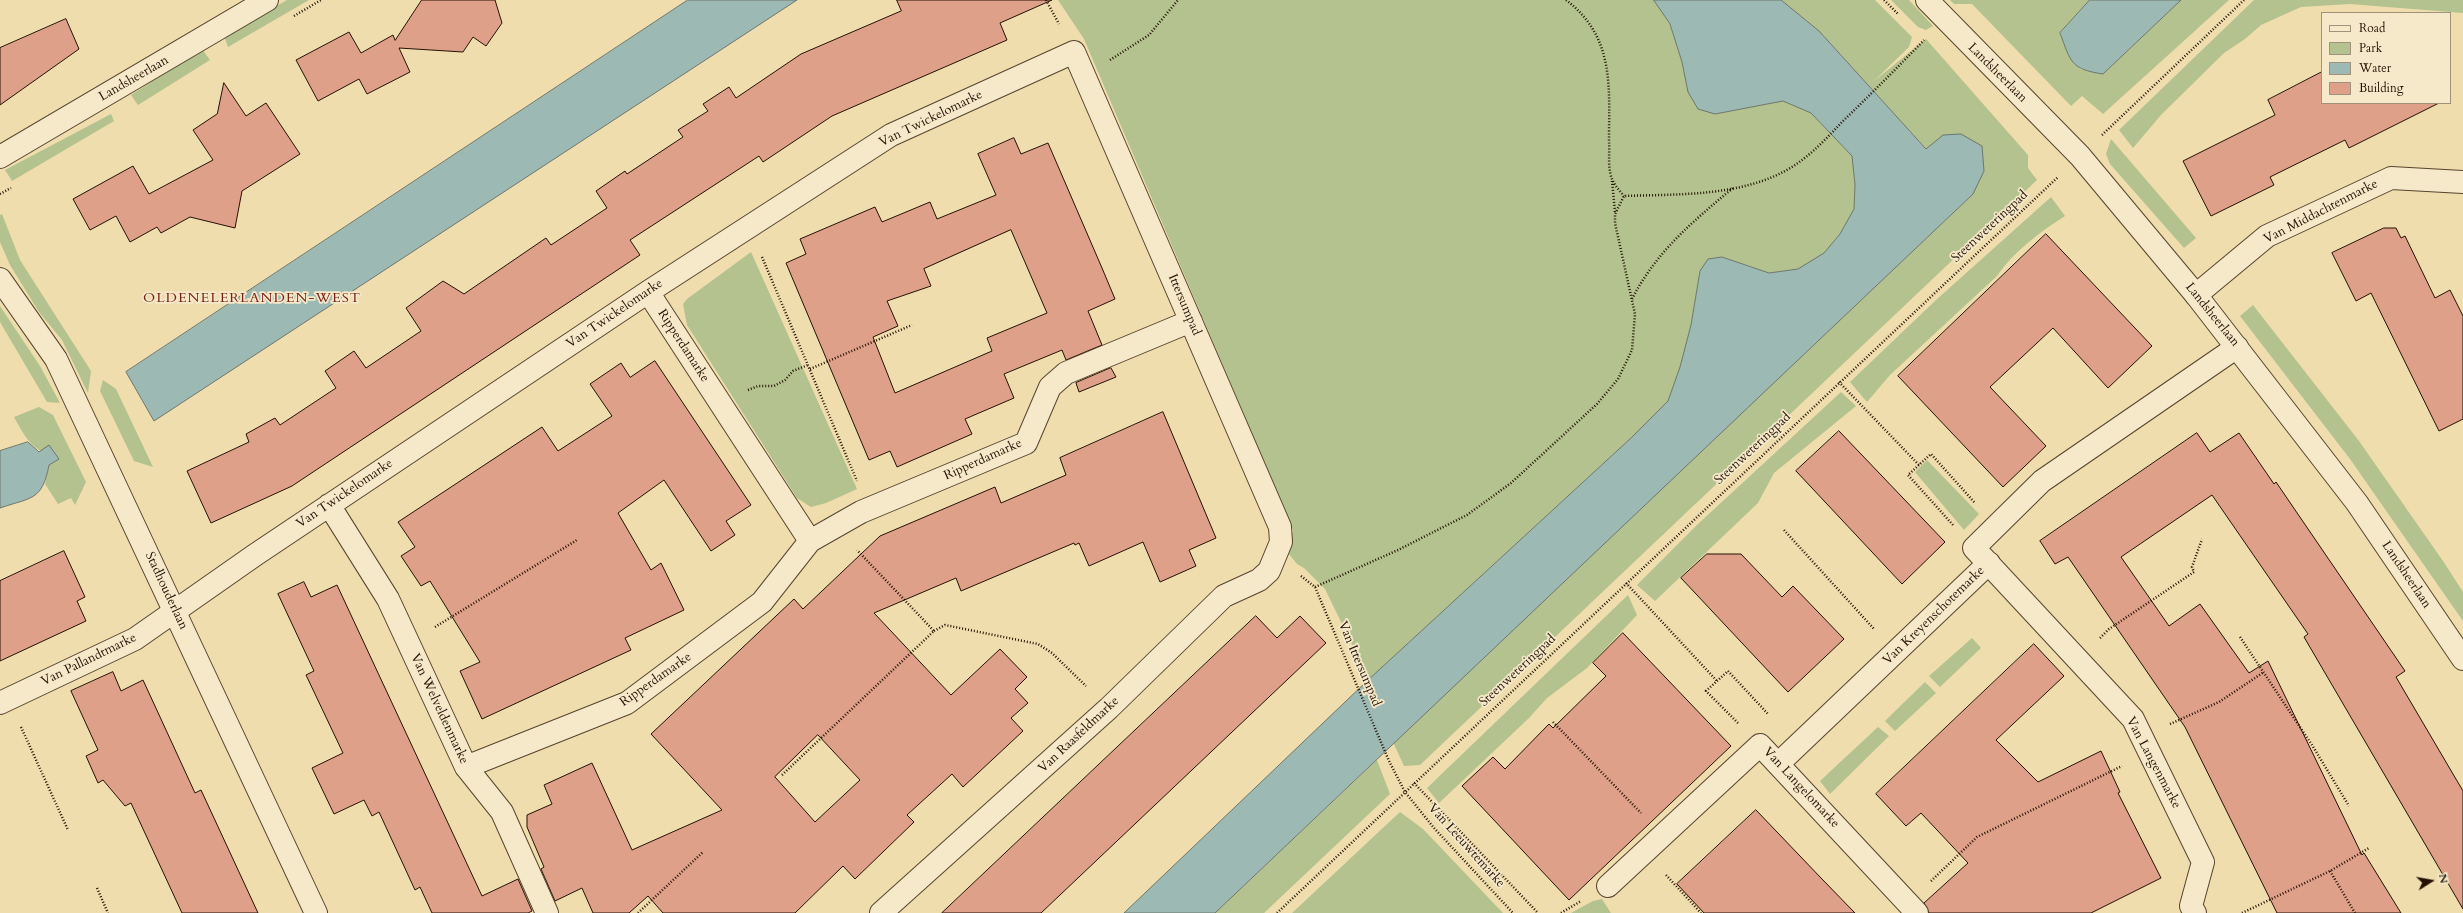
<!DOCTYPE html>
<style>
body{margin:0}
#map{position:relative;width:2463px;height:913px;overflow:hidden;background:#efddad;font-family:Cardo,serif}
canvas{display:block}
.legend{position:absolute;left:2321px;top:12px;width:130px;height:92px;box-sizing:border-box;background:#f5e9ca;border:1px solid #a1937b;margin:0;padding:5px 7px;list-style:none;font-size:12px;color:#241104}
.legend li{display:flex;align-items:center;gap:8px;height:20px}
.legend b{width:20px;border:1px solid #a1937b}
.north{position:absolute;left:2411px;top:861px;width:40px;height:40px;-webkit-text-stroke:3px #f5e9ca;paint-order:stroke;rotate:79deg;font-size:11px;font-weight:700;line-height:16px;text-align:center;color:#241104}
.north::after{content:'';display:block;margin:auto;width:14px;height:18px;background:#241104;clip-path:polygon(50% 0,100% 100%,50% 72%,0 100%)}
</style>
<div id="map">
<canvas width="2463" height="913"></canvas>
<ul class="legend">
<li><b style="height:5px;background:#f5e9ca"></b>Road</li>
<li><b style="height:11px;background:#b3c28e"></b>Park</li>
<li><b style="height:11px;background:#9cbab3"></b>Water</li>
<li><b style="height:11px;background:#dea089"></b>Building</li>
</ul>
<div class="north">N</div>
</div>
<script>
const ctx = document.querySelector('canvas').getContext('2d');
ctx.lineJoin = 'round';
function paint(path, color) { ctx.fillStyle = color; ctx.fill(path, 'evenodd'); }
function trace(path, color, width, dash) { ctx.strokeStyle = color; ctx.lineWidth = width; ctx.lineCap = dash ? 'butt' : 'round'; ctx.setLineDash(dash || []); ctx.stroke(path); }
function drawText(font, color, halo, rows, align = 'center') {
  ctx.font = font + ' Cardo,serif'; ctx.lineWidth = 3.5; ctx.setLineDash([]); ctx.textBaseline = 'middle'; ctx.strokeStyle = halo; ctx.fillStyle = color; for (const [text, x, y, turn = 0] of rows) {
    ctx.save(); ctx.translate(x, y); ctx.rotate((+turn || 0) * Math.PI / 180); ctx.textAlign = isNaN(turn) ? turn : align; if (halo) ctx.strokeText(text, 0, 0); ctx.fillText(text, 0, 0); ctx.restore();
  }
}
const green = new Path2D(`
 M287,0H309L228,47L224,36Z
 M1058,0H1654L1670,24L1682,62L1688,92L1715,114L1783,101L1811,113L1852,156L1855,185L1854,209L1840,234L1824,253L1812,262L1798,269L1769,273L1722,257L1700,271L1691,325L1680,367L1668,401L1631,438L1367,681L1360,661L1325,589L1304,568L1297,564L1289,554L1293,530L1084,39Z
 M1781,0H1875L1912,37L1909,47L1874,81L1926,39L2028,155V168L2037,180L1420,765L1404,766L1393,742L1973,194L1926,149L1819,31Z
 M1891,0H1909L1933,26L1926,30L1918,27Z
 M1950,0H2090L2060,33L2080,69L2103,74L2181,0H2229L2103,114L2082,96L2071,106L1972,4H1954Z
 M2254,0H2463V13L2350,4L2301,7L2261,25L2245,39L2224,53L2161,115L2133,148L2119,130Z
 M202,49L210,60L138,105L131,95Z
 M111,114L114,121L12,181L5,170Z
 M2111,139L2196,238L2184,248L2110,164L2106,154Z
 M2051,197L2065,216C2040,232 2014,251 1997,276L1890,375L1867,402L1850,382L1936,300Z
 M2,214L20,260L91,371L88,393L62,340L39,312L10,265L0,242V215Z
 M751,252L857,489L826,503L811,507L797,498L687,325L683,304L687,299Z
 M2253,305L2359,441L2443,561L2463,592V621L2350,459L2240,316Z
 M0,306L40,366L60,403L47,402L0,322Z
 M103,380L116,389L153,467L134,461L100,391Z
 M1841,392L1856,406L1774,473L1758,503L1655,601L1637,585L1698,524Z
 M39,407L53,415L86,482L75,505L71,498L58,504L45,484L49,465L58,459C32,449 27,441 14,417Z
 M1927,460L1979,514L1964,530L1915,472Z
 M1628,595L1637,615L1587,668L1547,698L1529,718L1439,803L1427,788Z
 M1972,638L1981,648L1940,687L1929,676Z
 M1925,682L1936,693L1895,731L1885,721Z
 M1878,727L1889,736L1830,794L1820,781Z
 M1377,760L1390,794L1264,913H1215Z
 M1400,812L1423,829L1503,913H1292Z
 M1602,899L1611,913H1571L1593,901Z`);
const water = new Path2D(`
 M688,0H797L154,421L126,372Z
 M1654,0H1781L1819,31L1926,149L1943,135L1961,134L1982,146L1984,171L1973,194L1215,913H1124L1367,681L1631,438L1668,401L1680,367L1691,325L1700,271L1708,259L1722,257L1769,273L1798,269L1824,253L1840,234L1854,209L1855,185L1852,156L1811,113L1783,101L1715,114L1698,109L1688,92L1682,62L1670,24Z
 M2090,0H2181L2103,74C2070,69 2071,62 2060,33Z
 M28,442L39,452L49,445L59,459L49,465C42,501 32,497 0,508V451Z`);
const building = new Path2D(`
 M422,0H495L502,23L486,46L473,37L463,52L399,48L410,72L367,94L359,79L318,101L296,60L349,32L361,53L393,35L395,40Z
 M897,0H1052L1000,23L1007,40L832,116L763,162L759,156L630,240L640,255L292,486L211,523L187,471L249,442L246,434L275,418L280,425L336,388L325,371L354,351L366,368L421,331L406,308L443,281L464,294L546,238L551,245L607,208L596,191L625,171L627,174L683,137L678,130L708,111L703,104L729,87L736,98L801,54L901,11Z
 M66,19L79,49L0,105V48Z
 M2322,72V103H2439L2349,148L2345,140L2270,177L2274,185L2211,216L2183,161L2275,115L2268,100Z
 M224,83L246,116L266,103L300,154L242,191L235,228L190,217L161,233L157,227L130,242L116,216L90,230L73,199L133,166L149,194L213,160L193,130L217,114Z
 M1014,138L1021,154L1048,143L1102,268L1115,299L1088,311L1102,345L1066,360L1062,350L1004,374L1014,398L965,419L972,434L897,467L890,451L869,460L786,263L806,254L800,239L875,207L882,222L930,202L937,219L996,195L978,154ZM1011,230L1047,313L987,338L992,351L895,393L873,337L898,326L887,301L931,286L924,269Z
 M2384,228H2396L2401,238L2405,236L2435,298L2450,290L2463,316V419L2439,431L2371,293L2356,301L2332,253Z
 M2046,234L2152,346L2108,388L2053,328L1990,387L2046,446L2003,487L1898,376Z
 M655,361L751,505L726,521L735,535L711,551L664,480L618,513L651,570L661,563L684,610L625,638L631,650L482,719L460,671L480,662L430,581L421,586L401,556L415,547L398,522L542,427L558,451L612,416L590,384L621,363L630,377Z
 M1111,368L1116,377L1079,392L1076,383Z
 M1163,412L1216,538L1189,550L1196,566L1160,582L1143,542L1089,566L1079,543L1075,545L1074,543L961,591L956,578L874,613L951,695L1000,649L1027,677L1015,689L1028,703L1011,718L1023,731L963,787L952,774L907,815L914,822L855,879L843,866L795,913H663L648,896L629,913H593L582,888L555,901L541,869L544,867L527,827V815L552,804L544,785L592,763L632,850L722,810L651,734L794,599L803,609L880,536L995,487L1001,503L1066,475L1060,458ZM818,735L860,780L815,822L775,777Z
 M1839,431L1945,542L1902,584L1796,471Z
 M2197,433L2210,452L2239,433L2274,484L2276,482L2405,671L2396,677L2463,791V909L2304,637L2308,634L2212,495L2121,557L2169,626L2200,604L2249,673L2268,661L2362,855L2364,853L2401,913H2277L2185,727L2068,557L2055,564L2040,541Z
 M64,551L85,597L77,601L86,621L0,661V581Z
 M1707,554H1741L1782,597L1793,586L1844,639L1788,692L1681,578Z
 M304,582L311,597L337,585L482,896L518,879L532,911L528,913H432L420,887L415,890L379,812L372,816L364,800L334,814L312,768L343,753L306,675L314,671L278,594Z
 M1256,616L1277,638L1300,616L1326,643L1041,913H942Z
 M1623,633L1731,746L1569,900L1462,786L1493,757L1505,769L1549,724L1553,728L1606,676L1593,663Z
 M2034,644L2064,676L1996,740L2038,782L2101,751L2120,792L2118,793L2161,878L2091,913H1929L1924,903L1968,863L1921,813L1906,826L1876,794Z
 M113,672L121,691L143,680L195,793L201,790L258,913H182L131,803L125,806L103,780L98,783L86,756L98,750L71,691Z
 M1756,810L1821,878L1855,913H1704L1677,884Z`);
const path = new Path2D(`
 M1046,0L1059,24
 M1566,0C1615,37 1609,87 1609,142C1610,153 1607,170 1613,181C1615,186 1620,191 1624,196
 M1884,0L1898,14
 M294,16L321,0
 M1110,60L1149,35L1178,0
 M2102,135L2244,0
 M1612,181L1615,212
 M0,194L11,188
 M762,257L857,481
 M1632,299C1656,252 1693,221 1733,188
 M810,369L912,325
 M1839,382L1919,465
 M748,390L758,386H774L785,380L793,371L808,365
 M1953,525L1908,475L1931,454L1975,503
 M1784,530L1874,629
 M1301,576L1315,587L1389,761L1405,792L1434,828L1513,913
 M1626,583L1717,681
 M1315,587L1398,550L1467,515L1511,483L1597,404L1618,379L1632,350L1635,314L1615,223V214L1624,196C1679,194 1743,197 1792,167C1811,155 1827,138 1842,122C1870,95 1897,68 1924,40
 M435,627L577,540
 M934,631L945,625L1038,644L1052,653L1086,686
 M2240,637L2312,745L2349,806
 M2100,638L2109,629L2194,572L2192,567L2202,539
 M1553,722L1641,813
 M1738,723L1706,691L1728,671L1768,714
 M2170,724L2219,702L2264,672
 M21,727L68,830
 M782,775L934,631L857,550
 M1414,783L1538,913
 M2330,871L2355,913
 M1666,875L1701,913
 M1931,881L1977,837L2122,766
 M97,888L108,913
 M638,913L703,852
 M1277,913L2058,177
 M1561,913L1581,901
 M2242,913L2330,871L2369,848`);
const minor = new Path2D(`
 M648,292L810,541
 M2196,295L2267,236L2391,178L2463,182
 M329,505L388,599L466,767L502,812L547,913
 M0,703L135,639L255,555L648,292L891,135L1074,52L1280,527L1281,542L1269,571L1259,580L1224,596L1109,708L881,913
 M1779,763L1989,563
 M466,767L627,703L762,602L810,541L861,512L1026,443L1050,387L1066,373L1191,321
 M1608,886L1760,745L1917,913
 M2195,913L2191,906L2203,862L2133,719L1974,548L2042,481L2237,347`);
const tertiary = new Path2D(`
 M1927,0L2080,156L2196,295L2357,503L2463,659
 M0,157L267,0
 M0,279L56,359L316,913`);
const streetNames = [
 ["Landsheerlaan",1997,73,45],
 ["Landsheerlaan",134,79,-30],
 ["Van Twickelomarke",931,119,-26],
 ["Van Middachtenmarke",2321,212,-27],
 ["Steenweteringpad",1990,227,-43],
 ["Ittersumpad",1184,305,67],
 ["Van Twickelomarke",615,314,-34],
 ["Landsheerlaan",2212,315,51],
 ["Ripperdamarke",683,346,57],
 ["Steenweteringpad",1753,449,-43],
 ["Ripperdamarke",983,460,-24],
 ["Van Twickelomarke",345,494,-34],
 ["Landsheerlaan",2406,575,56],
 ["Stadhouderlaan",166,591,65],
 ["Van Kreyenschotemarke",1934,616,-44],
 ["Van Pallandtmarke",89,660,-26],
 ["Van Ittersumpad",1359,664,67],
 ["Steenweteringpad",1518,671,-43],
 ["Ripperdamarke",656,680,-35],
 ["Van Welveldenmarke",439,709,65],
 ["Van Raasfeldmarke",1079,735,-43],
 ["Van Langenmarke",2153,763,62],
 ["Van Langelomarke",1801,788,47],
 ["Van Leeuwtemarke",1466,846,48]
];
const neighbourhoodNames = [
 ["OLDENELERLANDEN-WEST",252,299]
];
paint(green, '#b3c28e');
paint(water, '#9cbab3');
trace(water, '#6c766d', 1);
paint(building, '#dea089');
trace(building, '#241104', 1);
trace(minor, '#57442e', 24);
trace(tertiary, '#57442e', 24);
trace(path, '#241104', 2.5, [1, 2]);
trace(minor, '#f5e9ca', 22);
trace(tertiary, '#f5e9ca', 22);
drawText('13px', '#241104', '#f5e9ca', streetNames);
ctx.letterSpacing = '1px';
drawText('14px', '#7a1f14', '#f5e9ca', neighbourhoodNames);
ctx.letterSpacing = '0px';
</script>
